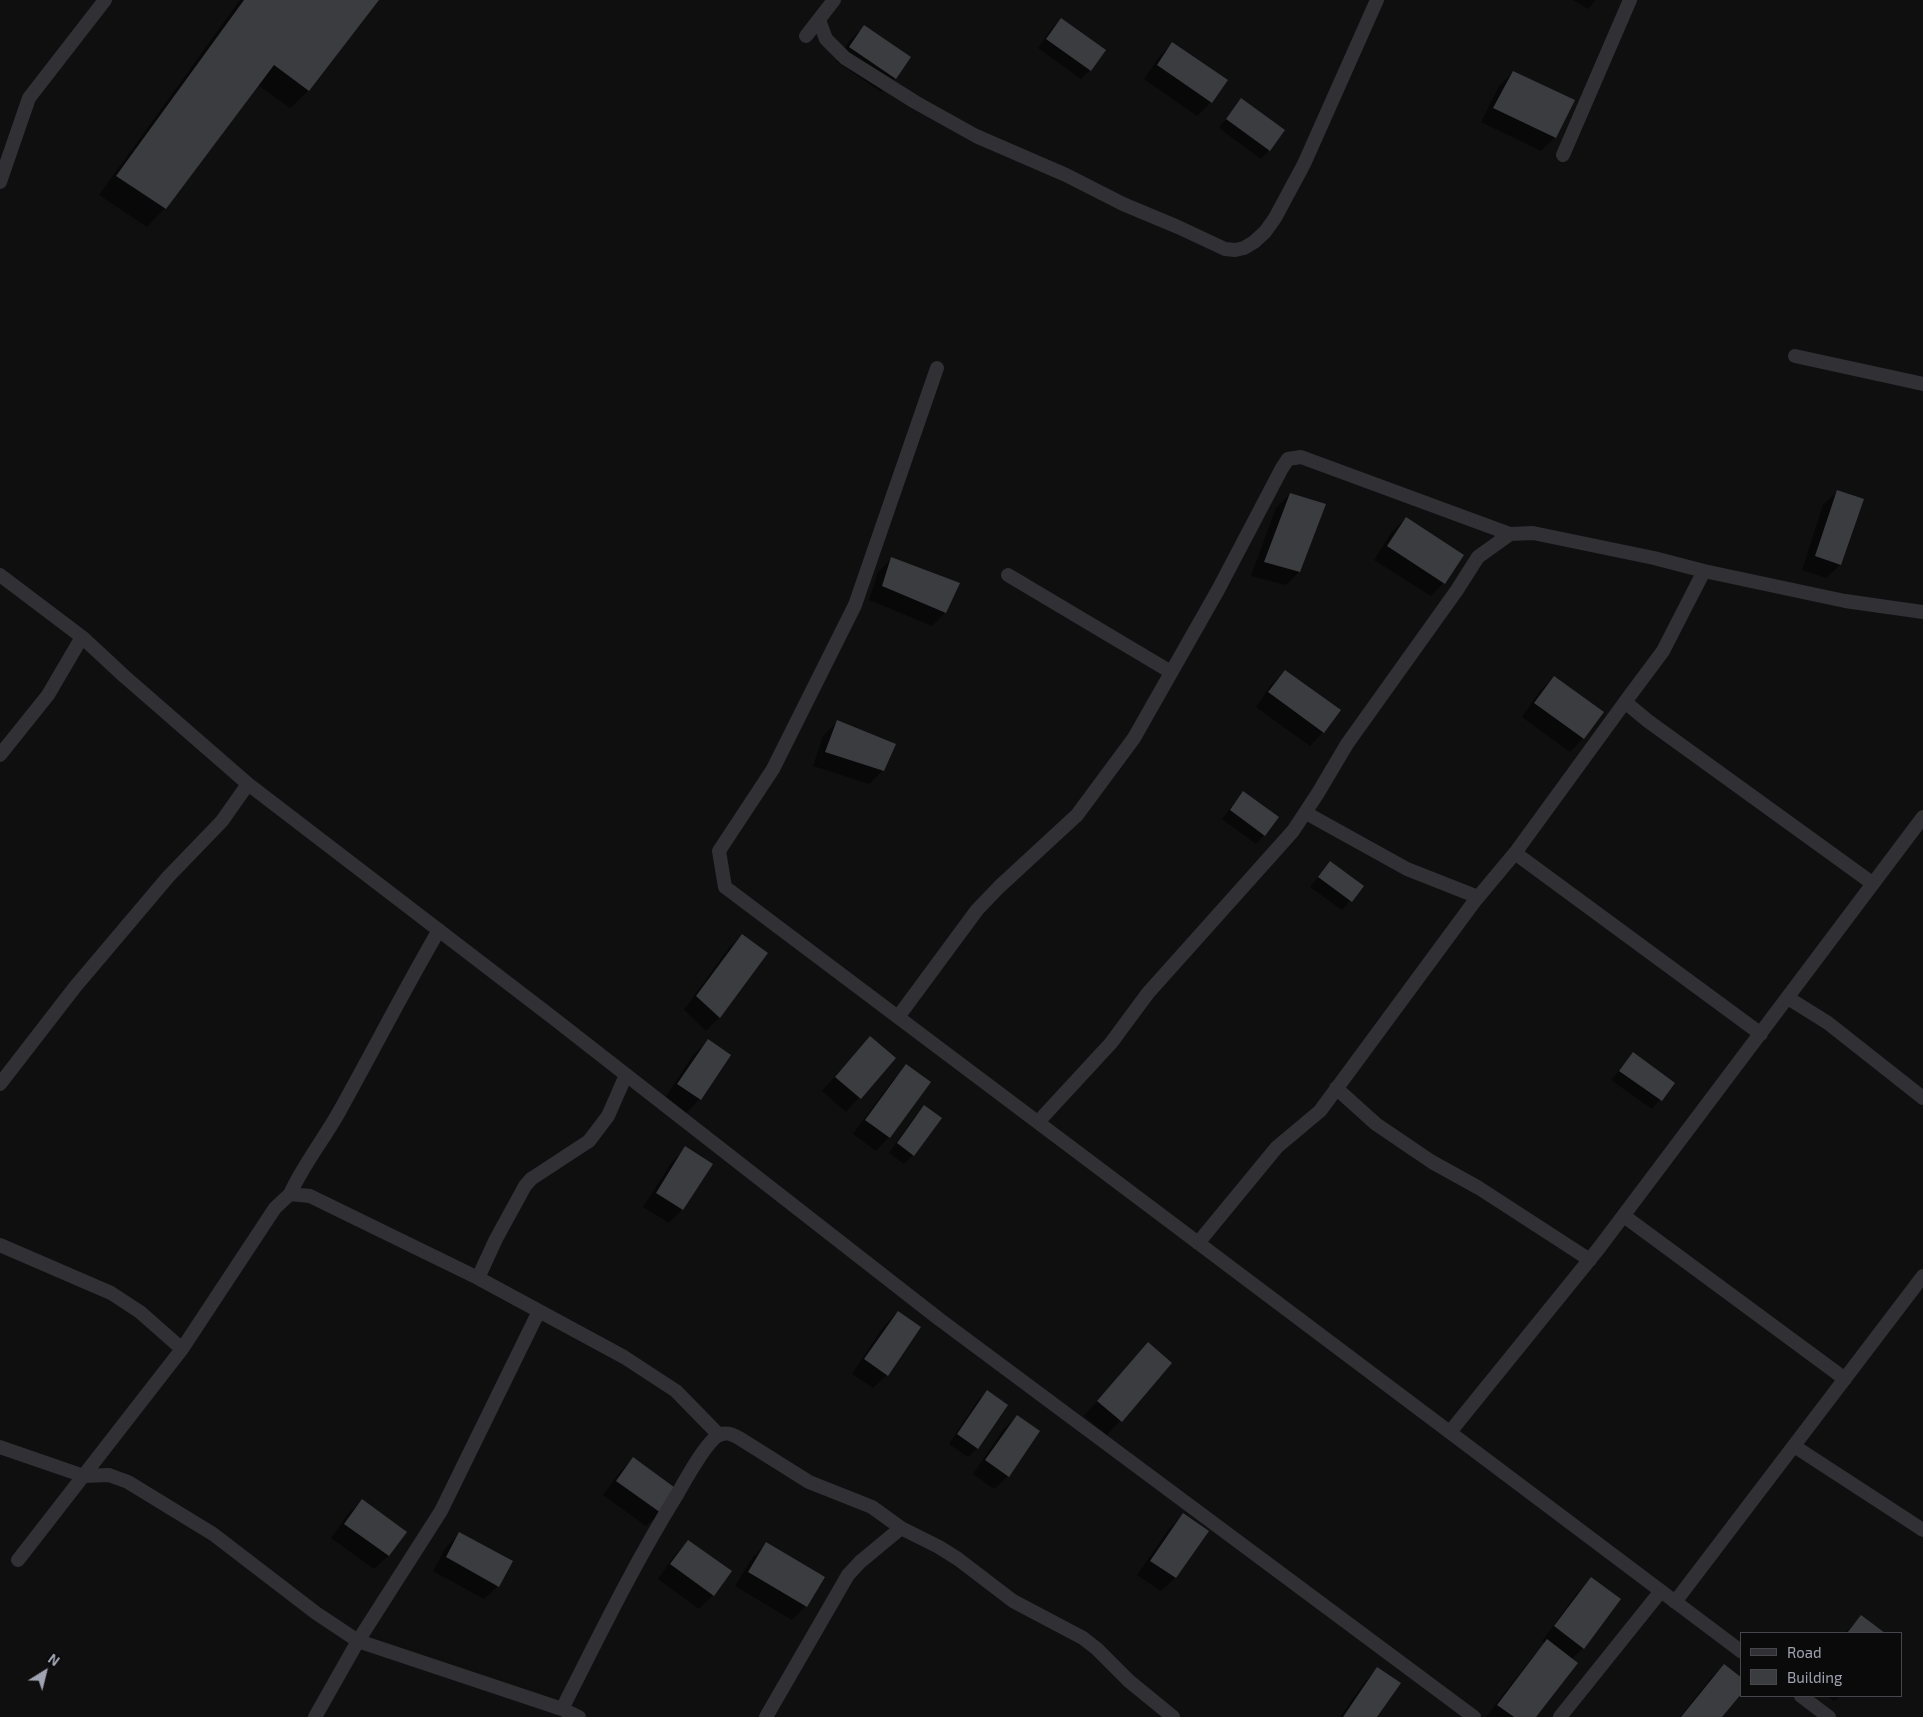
<!DOCTYPE html>
<style>
body{margin:0}
#map{position:relative;width:1923px;height:1717px;overflow:hidden;background:#0f0f10;font-family:"Exo 2",sans-serif}
canvas{display:block}
.legend{position:absolute;left:1740px;top:1632px;width:162px;height:65px;box-sizing:border-box;background:#0a0a0b;border:1px solid #46474d;margin:0;padding:6px 9px;list-style:none;font-size:15px;color:#a0a3b1}
.legend li{display:flex;align-items:center;gap:10px;height:25px}
.legend b{width:25px;border:1px solid #46474d}
.north{position:absolute;left:20px;top:1647px;width:50px;height:50px;-webkit-text-stroke:4px #0a0a0b;paint-order:stroke;rotate:36deg;font-size:14px;font-weight:700;line-height:20px;text-align:center;color:#a0a3b1}
.north::after{content:'';display:block;margin:auto;width:18px;height:22px;background:#a0a3b1;clip-path:polygon(50% 0,100% 100%,50% 72%,0 100%)}
</style>
<div id="map">
<canvas width="1923" height="1717"></canvas>
<ul class="legend">
<li><b style="height:6px;background:#303035"></b>Road</li>
<li><b style="height:14px;background:#3b3c40"></b>Building</li>
</ul>
<div class="north">N</div>
</div>
<script>
const ctx = document.querySelector('canvas').getContext('2d');
ctx.lineJoin = 'round';
function paint(path, color) { ctx.fillStyle = color; ctx.fill(path, 'evenodd'); }
function trace(path, color, width, dash) { ctx.strokeStyle = color; ctx.lineWidth = width; ctx.lineCap = dash ? 'butt' : 'round'; ctx.setLineDash(dash || []); ctx.stroke(path); }
const shadow = new Path2D(`
 M240,0H377L309,90L290,108L258,85L165,208L147,227L99,195Z
 M1573,0H1596L1588,9Z
 M1061,20L1090,70L1081,79L1038,48L1052,28Z
 M864,27L895,78L881,92L836,61L850,40Z
 M1172,44L1211,102L1197,116L1144,79L1159,57Z
 M1513,72L1555,137L1541,151L1481,122L1499,86Z
 M1241,100L1269,150L1261,159L1219,128Z
 M1837,492L1840,565L1826,578L1802,570L1823,505Z
 M1290,494L1299,572L1286,585L1251,576L1276,508Z
 M1406,518L1444,583L1431,596L1374,560L1392,532Z
 M891,559L958,584L945,613L932,626L869,600L878,572Z
 M1285,671L1323,732L1310,746L1256,707L1271,685Z
 M1554,677L1583,738L1570,752L1522,717L1540,691Z
 M837,722L883,770L869,784L813,766L823,736Z
 M1243,793L1264,835L1256,844L1222,819Z
 M1330,863L1362,886L1342,910L1310,887Z
 M742,935L720,1017L706,1031L684,1010L728,949Z
 M870,1037L894,1058L846,1112L822,1091Z
 M708,1041L700,1099L686,1113L665,1098L694,1054Z
 M1633,1054L1673,1083L1652,1109L1611,1080Z
 M906,1066L889,1137L876,1151L853,1134L893,1080Z
 M924,1107L913,1155L904,1164L889,1153L915,1116Z
 M686,1148L682,1209L669,1223L643,1207L672,1162Z
 M898,1312L887,1375L873,1388L852,1374L884,1326Z
 M1148,1344L1171,1363L1107,1435L1084,1416Z
 M987,1392L1006,1405L977,1448L968,1457L949,1444L978,1400Z
 M1017,1416L1008,1476L994,1489L973,1474L1003,1430Z
 M633,1459L660,1513L646,1526L603,1495L620,1472Z
 M362,1501L405,1532L388,1556L374,1569L331,1538L348,1514Z
 M1183,1515L1207,1531L1175,1578L1161,1591L1137,1575L1169,1529Z
 M460,1533L498,1586L484,1599L433,1571L446,1547Z
 M688,1541L730,1572L713,1595L699,1609L658,1579L675,1555Z
 M766,1544L806,1606L792,1620L735,1586L753,1557Z
 M1591,1579L1583,1648L1571,1659L1534,1717H1486L1534,1655L1545,1643L1542,1641L1578,1592Z
 M1861,1617L1883,1633H1845Z
 M1724,1665L1721,1717H1680L1710,1679Z
 M1377,1669L1376,1717H1340L1364,1683Z
 M1827,1696H1840L1834,1701Z`);
const building = new Path2D(`
 M244,0H379L309,91L274,65L166,209L116,176Z
 M1061,18L1106,50L1091,71L1046,39Z
 M864,25L911,57L896,79L849,47Z
 M1172,42L1228,80L1212,103L1157,65Z
 M1513,71L1575,100L1556,138L1493,108Z
 M1241,98L1285,130L1270,151L1226,119Z
 M1837,490L1864,499L1841,565L1815,556Z
 M1290,493L1326,504L1300,572L1264,562Z
 M1406,517L1464,555L1445,584L1387,546Z
 M891,557L960,583L946,613L882,586Z
 M1285,670L1341,710L1324,733L1268,692Z
 M1554,676L1604,712L1584,739L1534,703Z
 M837,720L896,744L884,771L825,752Z
 M1243,791L1279,817L1265,836L1230,810Z
 M1330,861L1364,886L1352,902L1318,877Z
 M742,934L768,953L720,1018L696,996Z
 M870,1036L896,1058L861,1099L835,1077Z
 M708,1039L731,1055L701,1100L677,1084Z
 M1633,1052L1675,1083L1662,1101L1619,1071Z
 M906,1064L931,1082L890,1138L865,1120Z
 M924,1105L942,1118L914,1156L897,1143Z
 M685,1146L713,1164L683,1210L656,1193Z
 M898,1311L921,1327L888,1376L864,1359Z
 M1148,1342L1172,1363L1122,1422L1097,1401Z
 M987,1390L1008,1405L978,1449L957,1434Z
 M1017,1415L1040,1431L1009,1477L985,1460Z
 M633,1457L678,1490L661,1513L616,1481Z
 M362,1499L407,1532L389,1556L344,1524Z
 M1183,1513L1209,1531L1176,1578L1150,1561Z
 M459,1532L513,1561L499,1587L446,1557Z
 M688,1540L732,1571L714,1596L670,1564Z
 M766,1542L825,1577L807,1607L748,1572Z
 M1591,1577L1621,1599L1584,1649L1554,1626Z
 M1861,1615L1885,1633H1847Z
 M1547,1639L1578,1663L1536,1717H1514L1497,1705Z
 M1724,1664L1742,1678V1693L1722,1717H1681Z
 M1377,1667L1401,1683L1377,1717H1343Z`);
const street = new Path2D(`
 M819,20L826,39L845,58L915,102L976,136L1066,175L1123,204L1178,227L1225,249L1235,250L1244,248L1254,242L1265,232L1275,218L1304,164L1377,0
 M806,36L834,0
 M1563,155L1630,0
 M0,182L29,98L105,0
 M1795,356L1923,384
 M937,368L855,605L773,769L719,851L725,887L1742,1652
 M1704,571L1845,601L1923,612
 M0,575L82,637L124,676L248,784L552,1017L939,1319L1474,1717
 M1008,575L1171,672
 M0,755L48,695L82,637
 M1306,813L1407,869L1478,897
 M1515,853L1761,1034
 M1788,998L1828,1023L1923,1098
 M898,1017L977,910L999,887L1077,815L1134,738L1218,590L1282,468L1288,459L1301,457L1510,534
 M0,1084L75,987L168,877L222,821L248,784
 M1336,1088L1376,1124L1432,1162L1479,1188L1590,1260
 M1038,1122L1111,1043L1148,993L1293,831L1318,793L1347,744L1457,590L1478,557L1510,534L1533,533L1654,558L1704,571L1663,651L1625,702L1648,721L1872,883
 M290,1194C303,1165 324,1139 339,1112C373,1051 404,990 439,930
 M1624,1216L1845,1379
 M1198,1243L1277,1147L1320,1111L1474,902L1515,853L1625,702
 M0,1245L111,1293L140,1312L182,1349L18,1560
 M478,1278L496,1239L525,1186L531,1179L589,1141L608,1116L626,1075
 M182,1349L275,1208L290,1194L310,1196L478,1278L624,1357L676,1391L719,1435
 M1450,1432L1599,1248L1923,817
 M1794,1446L1923,1530
 M0,1447L84,1476L109,1475L128,1482L213,1534L316,1613L358,1641L562,1709L579,1717
 M1675,1602L1923,1276
 M1801,1696L1829,1717
 M562,1709C599,1636 635,1562 678,1493C687,1477 704,1446 717,1436C725,1431 732,1434 739,1438L809,1482L872,1507L901,1528
 M315,1717L358,1641L441,1511L539,1311
 M766,1717L848,1575L860,1562L901,1528L939,1547L958,1559L1013,1601L1083,1638L1097,1649L1129,1681L1173,1717
 M1560,1717L1661,1591`);
paint(shadow, '#0007');
paint(building, '#3b3c40');
trace(street, '#303035', 14);
</script>
